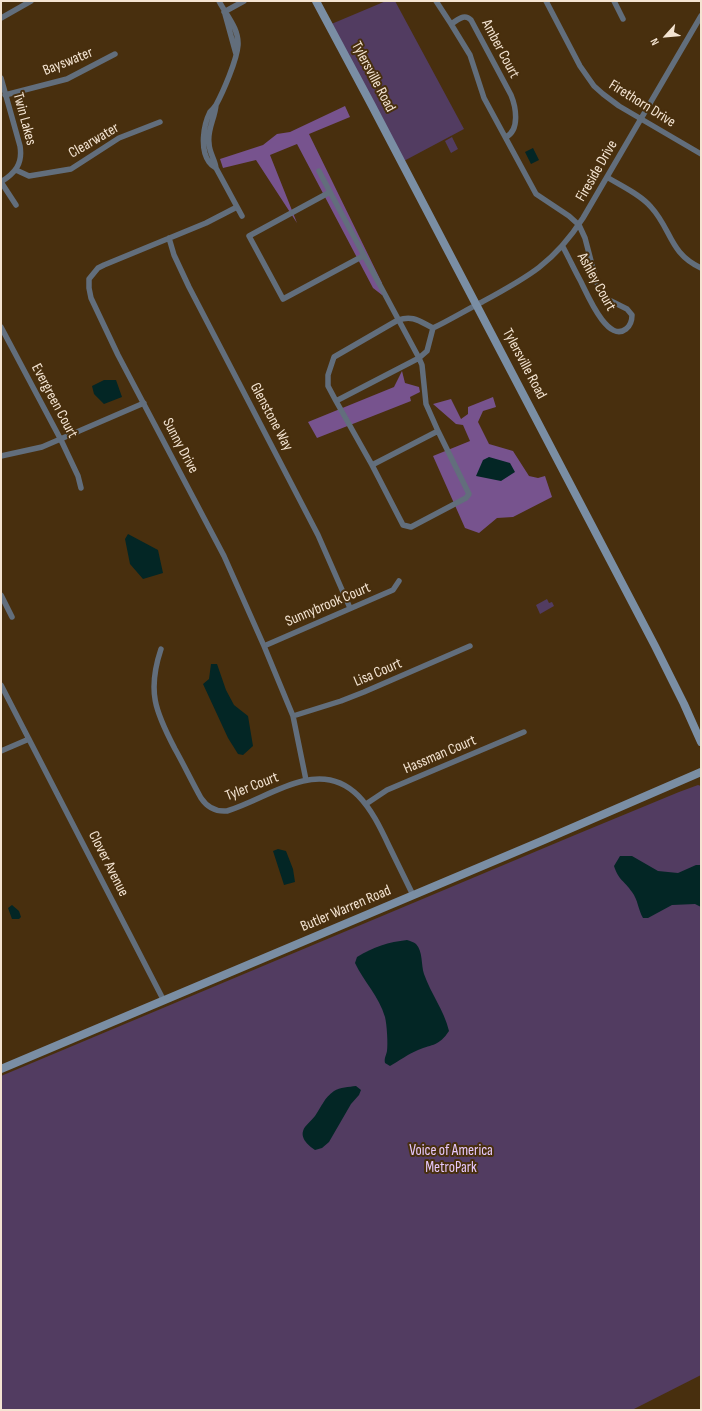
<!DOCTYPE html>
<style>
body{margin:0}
#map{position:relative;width:702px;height:1411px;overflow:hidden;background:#482f0e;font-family:"Sofia Sans Condensed",sans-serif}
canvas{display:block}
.frame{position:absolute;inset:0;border:2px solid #f4e4d2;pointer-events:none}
.north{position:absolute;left:646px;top:16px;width:40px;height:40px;-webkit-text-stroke:3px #482f0e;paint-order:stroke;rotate:243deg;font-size:11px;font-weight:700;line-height:16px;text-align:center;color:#f4e4d2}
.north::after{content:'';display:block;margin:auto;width:14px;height:18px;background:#f4e4d2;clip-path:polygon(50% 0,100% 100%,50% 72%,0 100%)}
</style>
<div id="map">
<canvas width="702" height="1411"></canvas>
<div class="frame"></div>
<div class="north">N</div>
</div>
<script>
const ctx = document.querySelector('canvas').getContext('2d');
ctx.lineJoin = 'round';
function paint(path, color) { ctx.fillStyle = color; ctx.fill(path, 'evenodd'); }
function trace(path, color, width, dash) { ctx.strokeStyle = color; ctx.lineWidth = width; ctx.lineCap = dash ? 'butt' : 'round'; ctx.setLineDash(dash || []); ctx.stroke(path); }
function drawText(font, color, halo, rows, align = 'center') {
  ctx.font = font + ' "Sofia Sans Condensed",sans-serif'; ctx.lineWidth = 4; ctx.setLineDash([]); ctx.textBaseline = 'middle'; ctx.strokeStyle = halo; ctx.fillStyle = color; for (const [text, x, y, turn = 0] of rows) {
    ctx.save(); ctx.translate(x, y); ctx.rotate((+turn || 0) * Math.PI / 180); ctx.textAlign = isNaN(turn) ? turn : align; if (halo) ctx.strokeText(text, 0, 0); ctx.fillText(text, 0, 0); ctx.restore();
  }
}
const green = new Path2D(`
 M386,1H395L464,129L402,162L329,25Z
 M452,137L458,149L451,153L445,141Z
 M547,599L549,603L552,602L554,606L540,614L536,605Z
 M698,785L701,786V1375L632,1410H1V1076L575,835L679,792Z`);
const forest = new Path2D(`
 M345,106L350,117L309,134L382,283V295L373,288L297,144L270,155L297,223L256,160L223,168L220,159L263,145L277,134L290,132Z
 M402,371L405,383L419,387L420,392L410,397L411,401L317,438L308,422L394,387Z
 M493,397L496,407L483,411L478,422L489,444L513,451L529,476L538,478L545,476L552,497L513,517L497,518L479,533L465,528L433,456L470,441L463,425L456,424L433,404L451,399L461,419L468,414V407Z`);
const water = new Path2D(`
 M533,148L539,160L531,164L525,152Z
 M104,380H116L122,397L104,404L94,394L92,386Z
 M489,457L510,463L515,472L501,481L476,476L483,460Z
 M128,534L158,550L163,573L143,579L130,564L125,539Z
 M211,664H217L226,690L234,705L248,716L253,746L243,755L238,754L228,738L203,684L209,679Z
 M278,849L286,851L293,869L295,882L284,885L273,851Z
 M620,856H632L658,871L678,873L696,865H701V907L695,904L672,905L648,918H643C638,909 638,900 632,892C624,880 619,881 614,866Z
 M12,905L19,911L21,917L19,919H12L8,908Z
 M407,940C410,941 414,942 416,944C423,951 421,965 424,974C431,994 444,1010 449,1031C439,1046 433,1044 418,1050C408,1054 399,1061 390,1066L385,1063C384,1058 386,1056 387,1051C388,1044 387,1025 385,1017C379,996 364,982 355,963L357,957C373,947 389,942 407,940Z
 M356,1086L361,1090L359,1095L351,1104L329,1142L322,1148L315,1150C308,1145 298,1137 305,1127C308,1123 312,1120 315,1116C322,1106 324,1098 334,1091C340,1087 349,1087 356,1086Z`);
const minor = new Path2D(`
 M436,1L451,24
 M546,1L580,66L594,86L603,94L619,106L701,154
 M614,1L623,19
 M224,12L244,1
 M225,14L236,54
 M1,18L31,1
 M1,78L20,146C23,164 15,173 1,182
 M5,95L67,79L115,54
 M216,105C215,118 207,130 209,143C209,152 215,160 216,168L242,216
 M506,137C520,130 516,107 511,95L471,20C464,13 458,20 451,24L470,55L484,98L536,194L569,216L579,225L585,238L596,280L600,291L609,300L627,309L632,315C632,321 630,326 626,329C607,344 586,291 580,280C574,269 569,258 563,247
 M216,168C214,167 211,165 209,162C200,149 203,126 210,112C212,110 214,108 216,105C223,92 237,60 238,45C239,28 226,15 219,1
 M16,170L29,176L71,169L119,138L160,122
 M319,171L330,192
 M607,177C621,186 640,194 651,207C672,230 669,253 701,268
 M1,182L16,205
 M237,207L206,223L104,265L98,268L89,279V288L91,298L118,355L224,556L264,646L293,716L306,780
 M169,238L174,255L189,287L318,535L350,608
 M1,327L61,440L78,476L81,488
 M433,328C419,321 413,315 398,320L334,357L328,375V386L336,401L419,358L427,351L433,328C450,320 466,310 482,302C528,277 554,263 583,218L701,16
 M336,401L372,465L438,431L426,404L422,365L419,358L330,192L249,236L283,299L363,256
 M1,456L42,447L144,403
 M372,465L403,525L411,527L466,498L469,494L438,431
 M1,595L12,617
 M264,646L393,590L399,581
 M161,649C147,691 155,711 175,749C184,765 192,782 201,798C207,807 215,812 227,811C253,803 277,787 303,781C352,769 372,810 389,846C397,862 405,879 413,895
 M1,685L164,1001
 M293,716L341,701L364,692L470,646
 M1,751L29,739
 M366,804L387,790L524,732`);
const secondary = new Path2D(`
 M316,1L370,102L655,646L684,704L701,742
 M1,1069L544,840L701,772`);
const streetNames = [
 ["Amber Court",500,49,62],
 ["Bayswater",68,62,-22],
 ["Tylersville Road",373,77,62],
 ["Firethorn Drive",642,104,32],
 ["Twin Lakes",24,119,75],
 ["Clearwater",94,141,-30],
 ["Fireside Drive",597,171,-60],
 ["Ashley Court",596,282,61],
 ["Tylersville Road",524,364,62],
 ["Evergreen Court",54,401,62],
 ["Glenstone Way",271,417,62],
 ["Sunny Drive",180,446,62],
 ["Sunnybrook Court",328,605,-23],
 ["Lisa Court",378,673,-23],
 ["Hassman Court",440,755,-23],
 ["Tyler Court",252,787,-21],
 ["Clover Avenue",108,864,63],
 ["Butler Warren Road",346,909,-23]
];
const parkNames = [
 ["Voice of America",451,1151],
 ["MetroPark",451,1168]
];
paint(green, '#523c61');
paint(forest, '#77538e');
paint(water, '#032625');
trace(minor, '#626e7c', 5.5);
trace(secondary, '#7a8ea4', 8);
drawText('15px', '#f4e4d2', '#482f0e', streetNames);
drawText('15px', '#e7c9fd', '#482f0e', parkNames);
</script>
